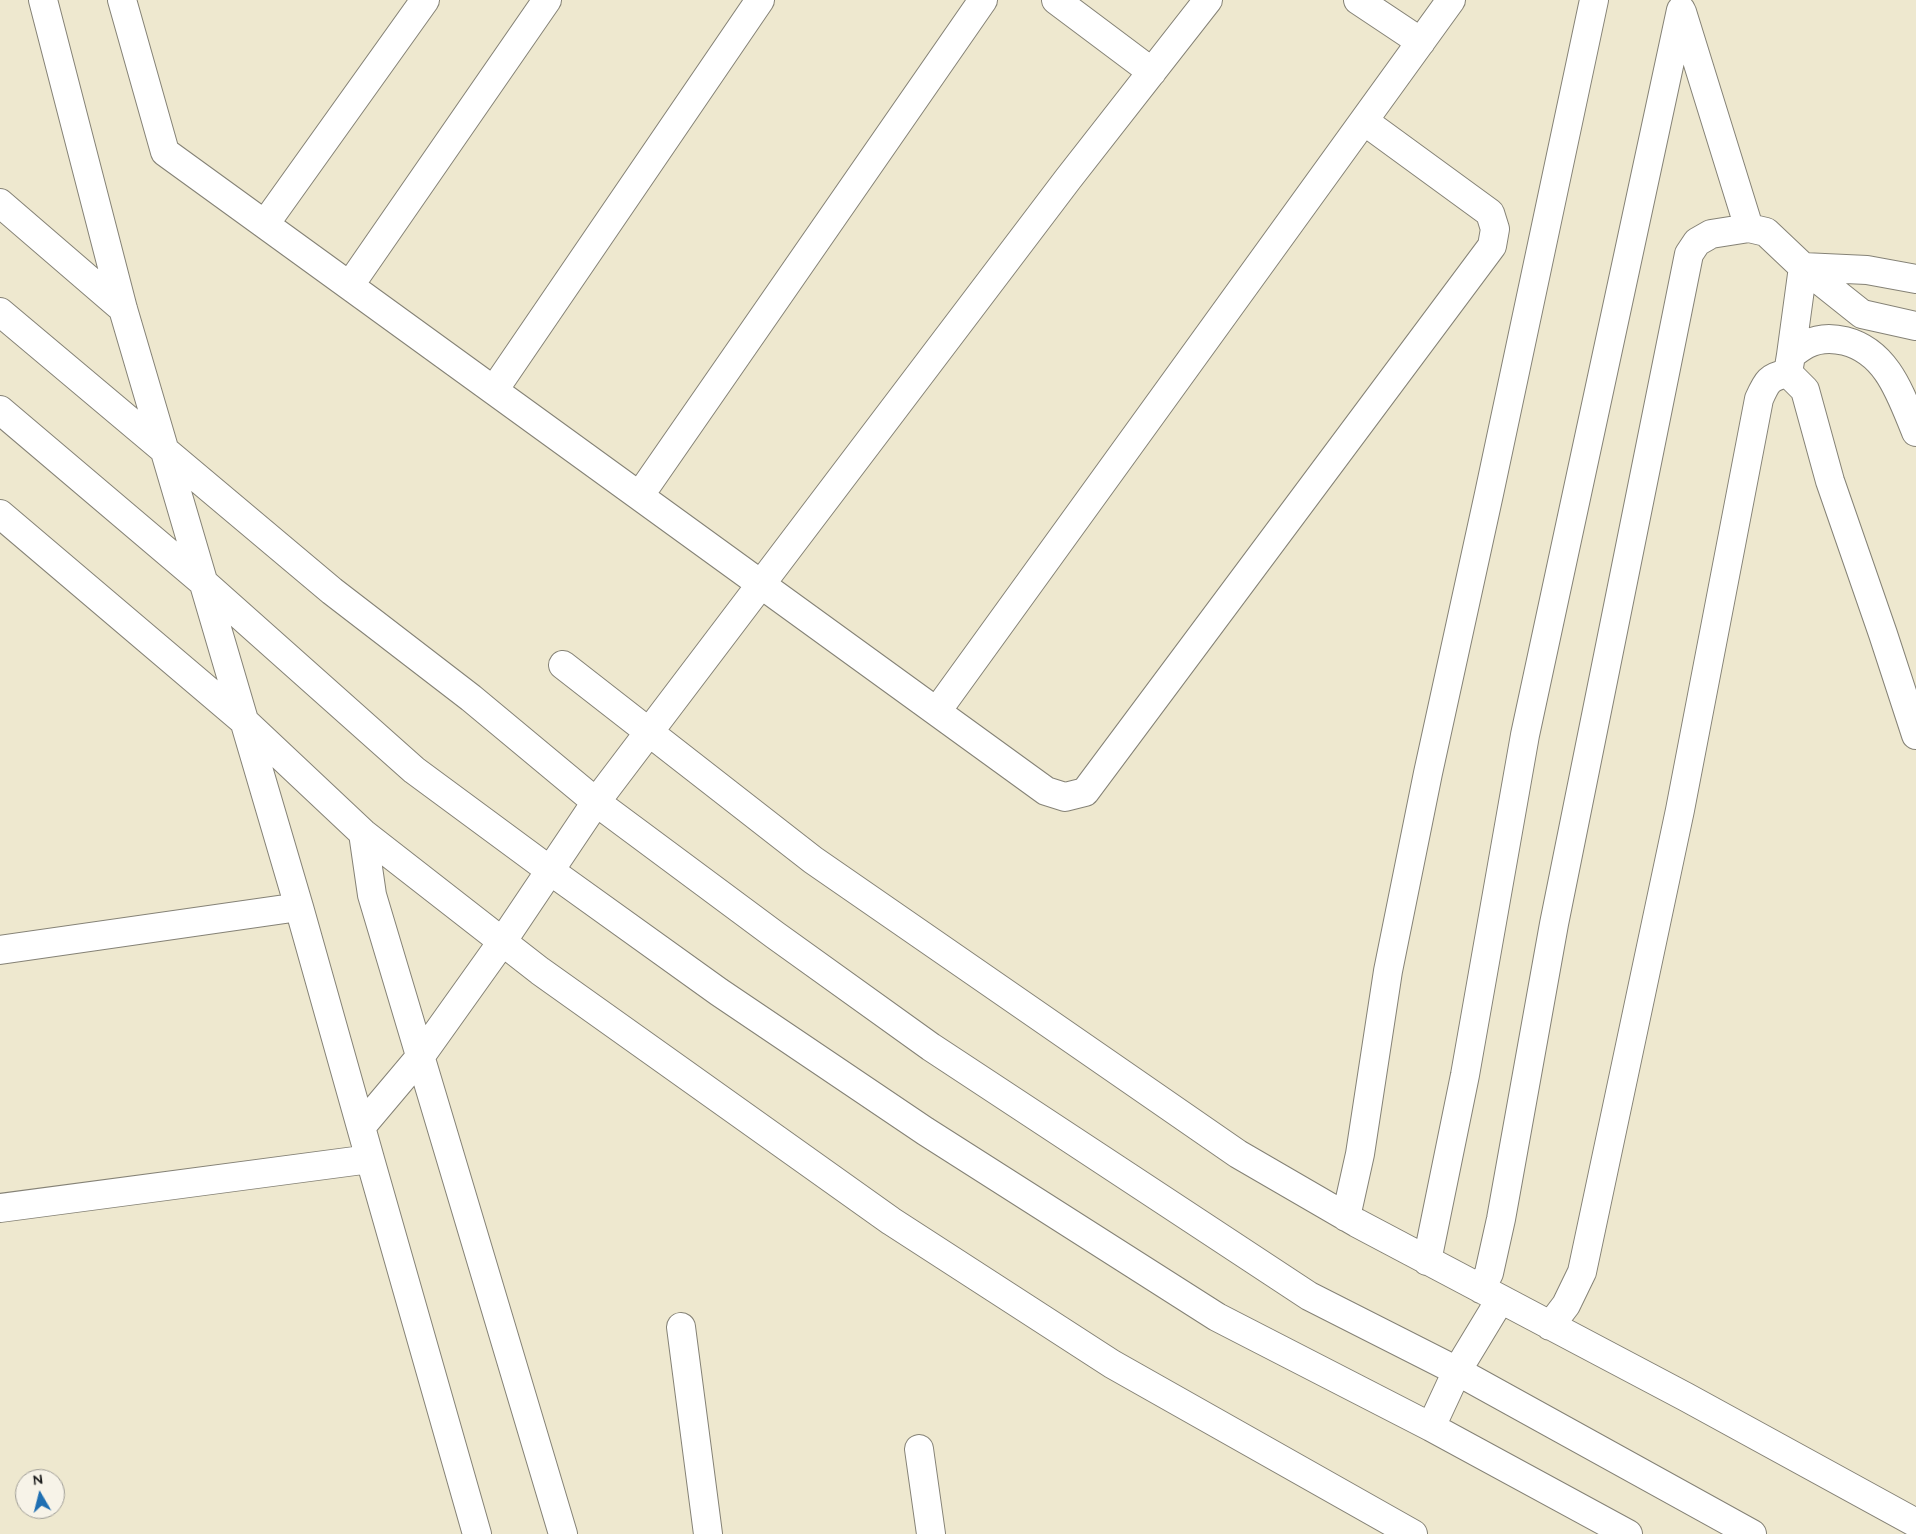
<!DOCTYPE html>
<style>
body{margin:0}
#map{position:relative;width:1916px;height:1534px;overflow:hidden;background:#eee8cf;font-family:"Architects Daughter",sans-serif}
canvas{display:block}
.north{position:absolute;left:15px;top:1469px;width:50px;height:50px;box-sizing:border-box;background:#f7f3e8;border:1px solid #9f9d96;border-radius:50%;rotate:352deg;font-size:14px;font-weight:700;line-height:20px;text-align:center;color:#1c1c1c}
.north::after{content:'';display:block;margin:auto;width:18px;height:22px;background:#1f6fb2;clip-path:polygon(50% 0,100% 100%,50% 72%,0 100%)}
</style>
<div id="map">
<canvas width="1916" height="1534"></canvas>
<div class="north">N</div>
</div>
<script>
const ctx = document.querySelector('canvas').getContext('2d');
ctx.lineJoin = 'round';
function trace(path, color, width, dash) { ctx.strokeStyle = color; ctx.lineWidth = width; ctx.lineCap = dash ? 'butt' : 'round'; ctx.setLineDash(dash || []); ctx.stroke(path); }
const minor = new Path2D(`
 M122,0L165,152L1046,791L1065,797L1085,792L1492,246L1495,229L1490,213L1364,121
 M1056,0L1152,72
 M1358,0L1421,42
 M1682,12L1749,228
 M0,203L123,309
 M265,224L425,0
 M1803,267L1867,270L1916,279
 M350,285L547,0
 M0,312L332,591L471,698L596,802L775,935L931,1047L1309,1296L1457,1371L1752,1534
 M1791,355L1803,267
 M1788,373L1791,355C1796,351 1801,347 1807,344C1819,338 1833,338 1845,341C1888,352 1901,396 1916,432
 M494,390L760,0
 M0,410L204,583L414,770L563,880L719,992L925,1131L1217,1317L1431,1427L1628,1534
 M640,495L983,0
 M0,514L245,722L363,833L540,971L891,1221L1112,1364L1413,1534
 M563,665L813,860L1238,1154L1357,1223L1686,1397L1916,1523
 M937,711L1451,0
 M363,833L372,895L563,1534
 M0,950L299,907
 M361,1127L420,1057L502,942L596,802L1068,179L1208,0
 M370,1159L477,1534
 M0,1208L370,1159L299,907L123,309L43,0
 M1346,1217L1360,1154L1388,971L1428,773L1489,494L1594,0
 M1427,1261L1465,1075L1525,735L1681,10
 M1481,1289L1489,1273L1501,1219L1554,924L1689,254L1697,242L1711,234L1749,228L1766,232L1803,267L1862,314L1916,326
 M1550,1326L1566,1305L1582,1272L1680,810L1759,399C1767,381 1769,377 1788,373L1805,390L1830,481L1883,634L1916,735
 M681,1327L708,1534
 M1431,1427L1457,1371L1500,1300
 M919,1449L931,1534`);
trace(minor, '#858276', 30);
trace(minor, '#fff', 28);
</script>
